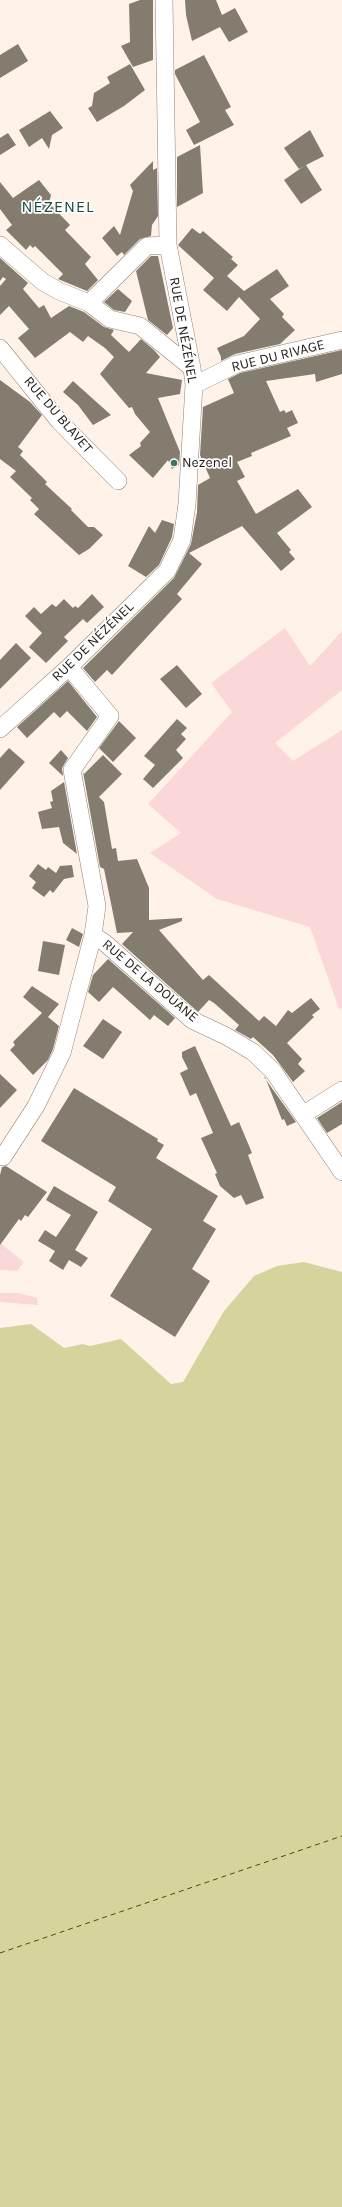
<!DOCTYPE html>
<meta charset="utf-8">
<style>
body{margin:0}
canvas{display:block;background:#fff3e9}
</style>
<canvas width="342" height="2207"></canvas>
<script>
const ctx = document.querySelector('canvas').getContext('2d');
ctx.lineJoin = 'round';
function paint(path, color) { ctx.fillStyle = color; ctx.fill(path, 'evenodd'); }
function trace(path, color, width, dash) { ctx.strokeStyle = color; ctx.lineWidth = width; ctx.lineCap = dash ? 'butt' : 'round'; ctx.setLineDash(dash || []); ctx.stroke(path); }
function drawText(font, color, halo, rows, align = 'center') {
  ctx.font = font + ' Karla,sans-serif'; ctx.lineWidth = 3.5; ctx.setLineDash([]); ctx.textBaseline = 'middle'; ctx.strokeStyle = halo; ctx.fillStyle = color; for (const [text, x, y, turn = 0] of rows) {
    ctx.save(); ctx.translate(x, y); ctx.rotate((+turn || 0) * Math.PI / 180); ctx.textAlign = isNaN(turn) ? turn : align; if (halo) ctx.strokeText(text, 0, 0); ctx.fillText(text, 0, 0); ctx.restore();
  }
}
const green = new Path2D(`
 M285,628L310,666L342,631V690L275,743L293,761L342,730V1008L339,1009L310,927L217,899L150,853L181,833L148,804L232,712L211,683Z
 M0,1243L24,1262L17,1271L0,1270Z
 M0,1293H19L37,1298L38,1305L0,1302Z`);
const water = new Path2D(`
 M304,1262L342,1272V2207H0V1328L31,1324L64,1348L83,1344L90,1346L121,1339L171,1384L183,1382L224,1311L254,1276L277,1266Z`);
const ferry = new Path2D(`
 M0,1953L342,1836`);
const building = new Path2D(`
 M140,0H153V60L133,67L121,46L130,42L129,4Z
 M185,0H216L222,15L235,8L248,32L229,42L220,27L192,41L186,15Z
 M18,44L28,61L0,78V55Z
 M204,55L231,107L225,110L234,125L194,145L186,130L200,122L175,74V70Z
 M130,64L145,90L124,106L97,122L88,108L92,106L94,93L110,83L107,77Z
 M50,111L63,128L52,135L49,149L42,138L29,147L19,130Z
 M310,130L324,156L306,165L322,190L301,204L284,180L304,166L299,169L284,148Z
 M8,133L16,145L0,155V138Z
 M200,145L203,193L177,207V157Z
 M153,161V170L157,168L158,216L152,225L151,236L140,239L124,255L122,252L117,256L102,238L114,226L120,235L133,191L130,185Z
 M39,180L51,195L49,203L70,225L65,230L91,257L85,264L98,280L87,291L58,279L63,274L35,246L33,248L30,245L26,250L6,230L12,225L0,209V182L13,198Z
 M192,228L200,234L203,231L233,257L231,259L238,265L227,276L244,291L277,269L289,286L270,299L284,314L282,317L295,330L280,344L235,354L221,361V357L217,348L244,336L260,319L239,297L227,311L203,290L214,278L178,245Z
 M151,256H158L173,328L167,335L148,320L136,271Z
 M0,258L28,283L23,289L39,308L44,305L51,318L69,306L84,312L104,327L114,330L111,335L129,352L141,339L154,350L160,357L146,373L182,380L180,394L158,398L180,452L179,465L172,469L168,460L153,478L129,455L141,446L140,443L150,432L135,414L132,407L129,408L100,374L114,357L105,348L88,336L83,342L70,332L35,358L18,338L29,329L9,306L0,315V286L6,279L3,277L0,281Z
 M118,289L132,301L125,312L114,310L104,302Z
 M342,350V374L316,382L315,374L266,381L280,412L284,410L286,413L292,410L298,423L287,428L291,436L251,453L252,456L237,462L245,477L237,481L256,514L298,489L312,507L277,533L291,550L289,552L295,559L281,571L242,526L189,553L202,564L177,594L182,599L112,675L107,670L95,682L83,668L174,578L191,544L197,512L198,485L210,478L200,455L203,407L234,393L228,379L240,373Z
 M0,380L30,402L42,415L18,447L23,451L20,455L47,482L45,484L72,509L71,510L88,527H94L103,535L89,549L79,555L34,514L39,509L30,500L32,498L10,477L16,471L0,459Z
 M73,381L111,415L93,425L78,405L63,392Z
 M162,520L174,524L172,537L159,565L146,577L128,566L149,526L155,533Z
 M92,594L104,607L87,623L83,619L64,637L68,641L46,663L29,647L42,633L25,616L34,607L41,614L52,604L56,607L64,599L73,608L75,606L78,608Z
 M16,643L31,658L0,689V660Z
 M177,665L202,694L186,708L160,679Z
 M68,681L97,717L87,731L67,711L60,718L54,712L27,738L17,727Z
 M177,719L187,728L181,734L186,739L176,750L183,758L153,788L143,779L155,765L144,756Z
 M119,721L136,738L113,762L99,748Z
 M9,748L25,762L0,790V758Z
 M61,750L68,758L62,768L63,776L49,763Z
 M103,755L122,774L99,797L104,802L112,849L116,848L118,861L137,859L149,888V920L182,918V921L159,930L203,980L209,975L259,1021L264,1016L276,1026L288,1010L292,1013L311,998L320,1009L312,1015L314,1017L287,1043L302,1059L298,1064L305,1071L293,1082L273,1055L253,1037L251,1039L235,1030L239,1025L214,1003L209,1000L198,1012L122,944L133,932L117,933L104,869L100,867L83,772L84,774Z
 M64,782L77,854L63,843L59,827L42,829L38,812L52,808L50,802L53,801L51,791Z
 M38,864L46,870L48,867L56,873L60,866L72,865L74,877L64,879L53,893L50,890L44,897L32,888L36,882L29,876Z
 M72,928L83,934L79,947L66,940Z
 M43,941L65,945L59,975L38,971Z
 M108,959L175,1018L168,1026L154,1015L150,1020L113,987L99,1002L88,992L93,975Z
 M32,986L59,1004L48,1017L59,1026L53,1049L48,1060L33,1075L10,1050L15,1045L13,1042L42,1013L23,997Z
 M103,1019L122,1032L103,1059L83,1046Z
 M195,1046L231,1126L239,1122L252,1153L248,1155L264,1198L246,1205L241,1195L234,1198L220,1186L215,1174L217,1173L201,1138L213,1133L196,1093L190,1096L180,1073L188,1069L182,1057V1052Z
 M0,1074L17,1090L0,1108Z
 M265,1077H264L296,1122L287,1126L284,1119L282,1120Z
 M74,1088L158,1139L157,1141L164,1145L156,1158L218,1196L203,1221L216,1229L192,1269L210,1281L175,1337L110,1296L152,1229L108,1201L116,1187L41,1141Z
 M342,1102V1124L327,1133L317,1118Z
 M6,1166L47,1192L28,1217L25,1215L21,1221L19,1219L0,1245V1175L2,1167Z
 M54,1186L98,1212L75,1250L88,1258L81,1267L69,1260L63,1270L49,1261L55,1251L38,1241L45,1230L56,1237L71,1215L46,1200Z`);
const street = new Path2D(`
 M0,245L43,282L59,291L89,303L110,319L140,326L192,368
 M89,303L147,246L168,245
 M0,348L59,421L118,481
 M194,385L237,364L342,340
 M0,729L69,667L167,571L182,540L187,504L194,385L192,368L168,245L164,0
 M93,935L105,943L192,1020L226,1036L253,1052L273,1071L342,1172
 M304,1114L342,1090
 M0,1155L3,1157L36,1106L62,1053L93,935L97,906L72,770L110,716L69,667`);
const markers = [
 [174,463,4,"#397864"]
];
const streetNames = [
 ["RUE DE NÉZÉNEL",183,330,80],
 ["RUE DU RIVAGE",278,356,-14],
 ["RUE DU BLAVET",58,415,49],
 ["RUE DE NÉZÉNEL",93,642,-44],
 ["RUE DE LA DOUANE",150,981,40]
];
const poiNames = [
 ["Nezenel",182,463]
];
const quarterNames = [
 ["NÉZENEL",58,207]
];
paint(green, '#fbd8d8');
paint(water, '#d6d49d');
trace(ferry, '#4d4905', 1, [5, 4]);
paint(building, '#847c6e');
trace(street, '#8f8276', 18);
trace(street, '#fff', 17);
for (const [x, y, r, color] of markers) { const dot = new Path2D(); dot.arc(x, y, r, 0, 2 * Math.PI); ctx.fillStyle = color; ctx.fill(dot); trace(dot, '#fff', 1.5); }
drawText('14px', '#201b17', '#fff', streetNames);
drawText('14px', '#201b17', '#fff', poiNames, 'left');
ctx.letterSpacing = '1px';
drawText('16px', '#174b3c', '#fff', quarterNames);
ctx.letterSpacing = '0px';
</script>
